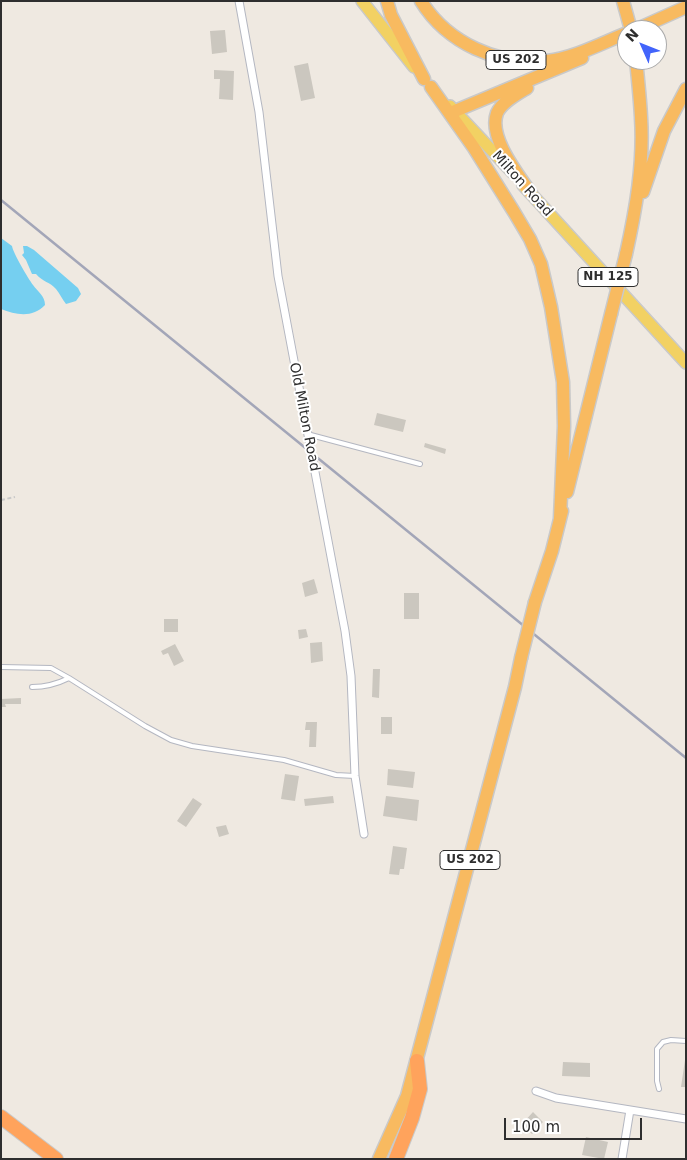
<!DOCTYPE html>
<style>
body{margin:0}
#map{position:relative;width:687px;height:1160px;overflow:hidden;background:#efe9e1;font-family:"DejaVu Sans",sans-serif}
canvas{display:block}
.frame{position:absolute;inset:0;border:2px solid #2e2e2e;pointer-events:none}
.north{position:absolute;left:617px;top:20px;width:50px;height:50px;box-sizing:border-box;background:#fff;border:1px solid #ababab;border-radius:50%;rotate:314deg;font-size:14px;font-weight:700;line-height:20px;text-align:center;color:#2e2e2e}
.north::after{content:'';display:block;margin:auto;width:18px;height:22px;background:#4264fb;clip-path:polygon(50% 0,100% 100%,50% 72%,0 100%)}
.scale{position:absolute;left:504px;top:1118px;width:138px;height:22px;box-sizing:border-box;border:2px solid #2e2e2e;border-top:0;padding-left:6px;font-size:15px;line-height:18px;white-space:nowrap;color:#2e2e2e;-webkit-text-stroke:4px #fff;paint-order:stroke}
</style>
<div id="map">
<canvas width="687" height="1160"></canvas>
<div class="frame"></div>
<div class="north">N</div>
<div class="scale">100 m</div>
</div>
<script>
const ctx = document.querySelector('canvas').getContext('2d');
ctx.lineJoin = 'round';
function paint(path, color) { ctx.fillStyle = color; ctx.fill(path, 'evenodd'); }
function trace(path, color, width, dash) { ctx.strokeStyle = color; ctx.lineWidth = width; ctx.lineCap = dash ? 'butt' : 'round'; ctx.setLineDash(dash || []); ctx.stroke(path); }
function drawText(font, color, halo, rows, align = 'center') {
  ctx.font = font + ' "DejaVu Sans",sans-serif'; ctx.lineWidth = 4; ctx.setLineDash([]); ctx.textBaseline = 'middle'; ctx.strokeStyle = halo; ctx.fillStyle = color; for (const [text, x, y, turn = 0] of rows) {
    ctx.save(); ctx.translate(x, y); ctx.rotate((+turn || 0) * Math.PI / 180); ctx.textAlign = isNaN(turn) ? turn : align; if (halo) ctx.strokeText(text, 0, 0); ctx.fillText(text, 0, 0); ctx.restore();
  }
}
const water = new Path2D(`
 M1,238L12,246C13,253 28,278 33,285C38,292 45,296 45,305C33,318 16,315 1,309Z
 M23,246H27L34,250L78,288L81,294L76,301L66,304C62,299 60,294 56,289C50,282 43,282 36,274H32L26,260L22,255L24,253Z`);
const building = new Path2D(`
 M225,30L227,52L212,54L210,31Z
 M308,63L315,98L301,101L294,66Z
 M214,70L234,71L233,100L219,99L220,79H214Z
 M377,413L406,420L403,432L374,425Z
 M425,443L446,449L445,454L424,447Z
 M314,579L318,593L305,597L302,583Z
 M404,593H419V619H404Z
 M164,619H178V632H164Z
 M306,629L308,637L299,639L298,630Z
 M322,642L323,661L311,663L310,643Z
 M175,644L184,661L174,666L168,653L163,655L161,651Z
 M373,669H380L379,698L372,697Z
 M21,698V704H5L6,707H1V699Z
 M381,717H392V734H381Z
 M306,722H317L316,747H309L310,730H305Z
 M388,769L415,772L413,788L387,785Z
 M285,774L299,776L295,801L281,799Z
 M333,796L334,803L305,806L304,799Z
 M386,796L419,800L417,821L383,816Z
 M193,798L202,804L186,827L177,821Z
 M226,825L229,834L219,837L216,827Z
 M393,846L407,848L404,869H400L399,875L389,874Z
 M685,1060H686V1087H681Z
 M563,1062L590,1063V1077L562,1076Z
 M533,1112L543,1122L532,1134L522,1124Z
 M586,1137L608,1142L604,1159L582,1155Z`);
const path = new Path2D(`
 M1,500L15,497`);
const service = new Path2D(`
 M307,434L420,464
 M1,667L51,668L69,678
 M32,687C45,687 57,684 69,678L145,726L171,740L192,746L284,760L336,775L355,776
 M659,1089L657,1081V1049L663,1042L671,1040L686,1041`);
const minor = new Path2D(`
 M239,1L259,112L278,276L345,631L351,676L355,776L364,834
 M536,1091L556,1098L686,1119
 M622,1159L630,1110`);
const primary = new Path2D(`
 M362,1L414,67
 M450,106L513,173
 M523,185L686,363`);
const trunk = new Path2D(`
 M387,1L391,15L424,79
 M421,1C447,43 498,66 547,61C574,58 602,43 627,33
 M623,1L631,30
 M635,30L686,7
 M431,87L474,148L514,212L530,239L541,264L551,307L563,382L564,426L560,518
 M527,88C517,94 502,102 497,113C488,137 517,173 530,192
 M455,111L582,58
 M643,192L664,131L686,89
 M626,254C636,209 644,163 641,117C640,98 638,79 636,60
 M567,492L611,314
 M535,602L552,551L562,511
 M379,1159L407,1096L515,687L521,658`);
const motorway = new Path2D(`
 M1,1117L56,1159
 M396,1159L412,1118L420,1089L417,1061`);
const rail = new Path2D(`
 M1,200L686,758`);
const trunkBridge = new Path2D(`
 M611,314L626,254
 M521,658L535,602`);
const shields = [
 [516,60,60],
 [608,277,60],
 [470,860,60]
];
const shieldNames = [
 ["US 202",516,60],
 ["NH 125",608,277],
 ["US 202",470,860]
];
const streetNames = [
 ["Milton Road",522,184,48],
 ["Old Milton Road",304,417,79]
];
paint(water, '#75cff0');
paint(building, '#cbc7bf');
trace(service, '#b4b7c1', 6);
trace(minor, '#b4b7c1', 9);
trace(primary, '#c9c9c9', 14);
trace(trunk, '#c9c9c9', 15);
trace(motorway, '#c9c9c9', 16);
trace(path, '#c9c9c9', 2, [4, 2.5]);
trace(service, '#fff', 4);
trace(minor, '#fff', 7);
trace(primary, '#f2d163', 11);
trace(trunk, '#f8ba60', 12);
trace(motorway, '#ffa35c', 14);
trace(rail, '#a3a6b8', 2.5);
trace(trunkBridge, '#c9c9c9', 15, []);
trace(trunkBridge, '#f8ba60', 12);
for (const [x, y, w] of shields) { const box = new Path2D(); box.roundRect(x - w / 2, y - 9.5, w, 19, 4); ctx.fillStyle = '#fff'; ctx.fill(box); trace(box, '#2e2e2e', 1); }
drawText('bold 12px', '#2e2e2e', null, shieldNames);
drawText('14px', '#2e2e2e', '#fff', streetNames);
</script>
